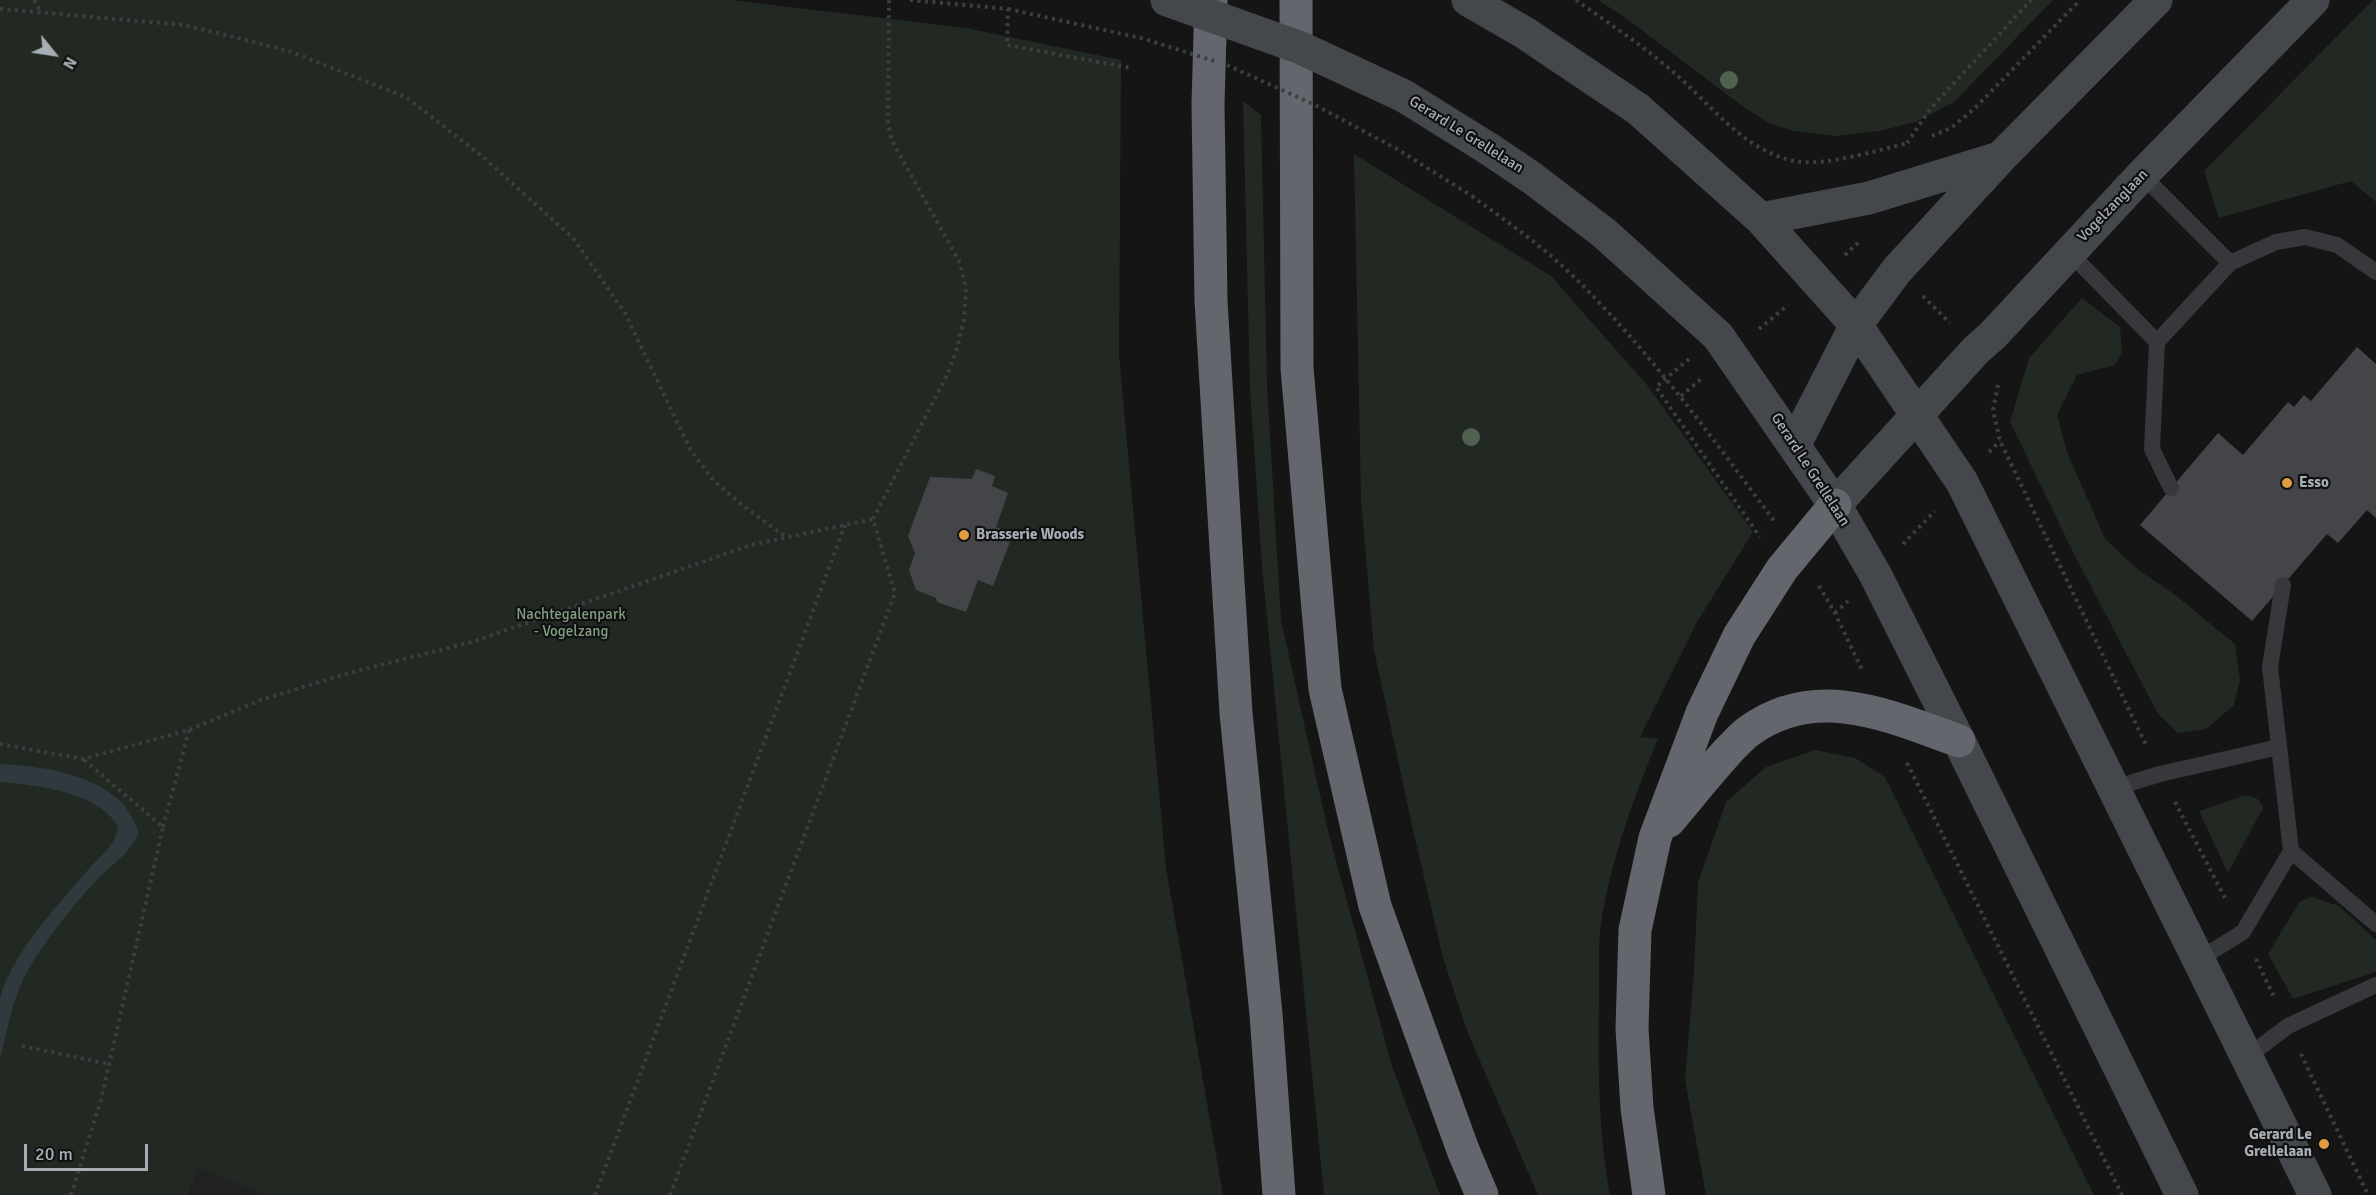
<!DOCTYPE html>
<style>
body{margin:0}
#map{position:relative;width:2376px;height:1195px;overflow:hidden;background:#151516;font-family:Signika,sans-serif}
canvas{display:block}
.north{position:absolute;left:24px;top:24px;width:60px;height:60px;-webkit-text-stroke:4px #101011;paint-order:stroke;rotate:120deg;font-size:16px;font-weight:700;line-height:24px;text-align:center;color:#a8aeb5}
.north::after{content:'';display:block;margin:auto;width:21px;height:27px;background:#a8aeb5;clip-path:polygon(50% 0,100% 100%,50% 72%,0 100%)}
.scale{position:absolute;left:24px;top:1144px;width:124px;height:27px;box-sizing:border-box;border:3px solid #a8aeb5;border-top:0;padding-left:8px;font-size:18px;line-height:21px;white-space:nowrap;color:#a8aeb5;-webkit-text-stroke:4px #101011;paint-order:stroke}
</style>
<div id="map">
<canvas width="2376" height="1195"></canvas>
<div class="north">N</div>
<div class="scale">20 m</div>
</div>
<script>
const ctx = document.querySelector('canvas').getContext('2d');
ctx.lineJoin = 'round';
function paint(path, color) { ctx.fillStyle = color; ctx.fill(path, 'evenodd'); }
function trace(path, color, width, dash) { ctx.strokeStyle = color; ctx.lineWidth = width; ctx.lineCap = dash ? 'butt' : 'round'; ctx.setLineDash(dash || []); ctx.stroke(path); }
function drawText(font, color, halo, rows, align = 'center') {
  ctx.font = font + ' Signika,sans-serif'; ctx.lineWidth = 4.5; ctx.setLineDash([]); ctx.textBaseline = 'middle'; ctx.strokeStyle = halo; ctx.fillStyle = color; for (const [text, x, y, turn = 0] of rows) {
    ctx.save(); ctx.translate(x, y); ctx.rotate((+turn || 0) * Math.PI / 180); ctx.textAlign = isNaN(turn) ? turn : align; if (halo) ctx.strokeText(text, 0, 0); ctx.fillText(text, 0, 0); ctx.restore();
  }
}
const built = new Path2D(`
 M199,1168L267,1195H188Z`);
const green = new Path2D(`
 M0,0H731L966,28L1121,60L1119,355L1166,868L1223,1195H267L199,1169L188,1195H0Z
 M1598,0H2053L1954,102L1918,121L1880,131L1835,136L1794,131L1768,123L1742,106L1626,18Z
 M2373,0H2376V202L2351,181L2219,218L2204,171Z
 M1243,101L1261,115L1267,385L1281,620L1329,835L1392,1066L1440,1195H1324L1262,567L1250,389Z
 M1354,154L1551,276L1647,385L1753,532L1697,622L1640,737L1658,739C1633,800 1609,864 1600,931C1598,951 1600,974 1599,995C1598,1061 1598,1130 1610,1195H1538L1467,1031L1443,958L1414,834L1374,650L1361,499Z
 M2082,298L2120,327L2122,353L2115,365L2077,375L2057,415L2067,452L2105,539L2137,569L2174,594L2235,644L2240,680L2234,705L2206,729L2178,733L2158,714L2074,554L2010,422L2029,358Z
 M1815,750L1855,758L1885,777L2094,1195H1706L1685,1080L1694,972L1698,883L1726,802L1766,767Z
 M2243,796C2254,796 2259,797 2263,808L2228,873L2199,811Z
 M2312,897L2339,906L2376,940V972L2293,999L2268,954L2300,901Z`);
const water = new Path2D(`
 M0,764C40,766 94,773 123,804C130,812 135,823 139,833C130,854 108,867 93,884C70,909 47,939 29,968C13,996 7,1030 0,1060C0,1041 0,1019 0,1000C7,960 60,902 87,871C100,855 114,849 118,827C100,792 36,785 0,782Z`);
const building = new Path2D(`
 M2357,347L2376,364V518L2367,510L2338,543L2327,534L2252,621L2140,525L2218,433L2243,455L2288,402L2294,407L2304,395L2311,401Z
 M976,469L995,476L992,486L1008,493L996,527L1013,534L993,586L978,580L966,612L937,602L936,598L916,590L909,570L915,553L908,536L930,477L972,479Z`);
const path = new Path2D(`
 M34,0L42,13
 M910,0L1008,9L1007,45L1131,68
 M1576,0C1608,23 1642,45 1672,71C1710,103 1744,152 1795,161C1824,167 1878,150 1908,143
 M0,9L185,25L289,51L406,97L483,157L573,238L625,313L691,451L714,481L742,505L786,537
 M1932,136L1951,128L1975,108L2080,0
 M1907,143L1931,108L2031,0
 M1472,196C1506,221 1541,245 1572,275C1648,349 1711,436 1774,521
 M1845,255L1861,240
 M1923,296L1950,323
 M1759,329L1788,305
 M1689,359L1656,387L1760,537
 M1998,385L1993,410L2000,441L2147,747
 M1681,396L1701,379
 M1989,452L2000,441
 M1903,544L1935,511
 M1819,586L1835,613L1862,670
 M1835,613L1848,601
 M0,744L83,759L189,730L261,700L345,674L472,642L751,545L873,519
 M1907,763L2122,1195
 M2175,802L2227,902
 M163,827L189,730
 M2256,959L2275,999
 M22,1046L109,1064
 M2301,1054L2368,1195
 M71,1195L101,1100L163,827L83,759
 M595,1195L845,525
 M670,1195L895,593L873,519L946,377L956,352L964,320L966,288L959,261L892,141L888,124L889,0`);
const lane = new Path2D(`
 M2142,175L2230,263
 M2069,252L2157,342
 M2171,488L2152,449L2157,342L2230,263L2276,242L2305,237L2337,245L2376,272
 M2114,788L2160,774L2279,747
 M2291,851L2376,924
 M2198,960L2243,932L2291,851L2270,667L2283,585
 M2247,1057L2288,1026L2376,985`);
const secondary = new Path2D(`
 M1468,0L1525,33L1638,109L1761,219L1856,325L1962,482L2315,1195
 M1489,149L1532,178L1604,233L1718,336L1835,505L1875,574L1959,741L2182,1195
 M1761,219L1869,198L1999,158
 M1795,444L1856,325L1897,270L2001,157L2156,0
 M1835,505L1976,350L1993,335L2142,175L2313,0`);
const highway = new Path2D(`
 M1211,0L1208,104L1211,301L1236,713L1266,1014L1279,1195
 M1296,0L1297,368L1325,689L1375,906L1463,1150L1482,1195
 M1669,821C1689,797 1708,773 1729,750C1735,744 1742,736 1749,731C1817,682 1890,716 1959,741
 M1649,1195L1637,1108L1632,1028L1635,930L1655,838L1702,713L1739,636L1782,569L1835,505`);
const pathBridge = new Path2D(`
 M1008,9L1141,38L1214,61
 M1227,65L1315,105L1397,149L1472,196`);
const secondaryBridge = new Path2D(`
 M1167,0L1301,48L1404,96L1489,149`);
const trees = [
 [1729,80],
 [1471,437]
];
const markers = [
 [2287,483,6,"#e19b43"],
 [964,535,6,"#e19b43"],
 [2324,1144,6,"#e19b43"]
];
const streetNames = [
 ["Gerard Le Grellelaan",1466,135,32],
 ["Vogelzanglaan",2113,206,-46],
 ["Gerard Le Grellelaan",1810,470,57]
];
const poiNames = [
 ["Esso",2299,483],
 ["Brasserie Woods",976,535],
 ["Gerard Le",2312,1135,"right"],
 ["Grellelaan",2312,1152,"right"]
];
const parkNames = [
 ["Nachtegalenpark",571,615],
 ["- Vogelzang",571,632]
];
paint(built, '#212123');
paint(green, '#212922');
paint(water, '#2f393e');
paint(building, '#444549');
trace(path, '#3c3f42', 4, [3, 4.5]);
trace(lane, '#36383b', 16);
trace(secondary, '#44474b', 33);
trace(highway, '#63666c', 33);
trace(pathBridge, '#3c3f42', 4, [3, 4.5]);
trace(secondaryBridge, '#44474b', 33);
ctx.fillStyle = '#516151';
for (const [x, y] of trees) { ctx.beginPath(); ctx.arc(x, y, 9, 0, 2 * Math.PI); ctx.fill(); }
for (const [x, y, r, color] of markers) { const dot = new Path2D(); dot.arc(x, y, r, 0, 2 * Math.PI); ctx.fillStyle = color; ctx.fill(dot); trace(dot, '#101011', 2); }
drawText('15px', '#a8aeb5', '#101011', streetNames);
drawText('bold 15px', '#a8aeb5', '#101011', poiNames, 'left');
drawText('15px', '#829f81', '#101011', parkNames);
</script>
